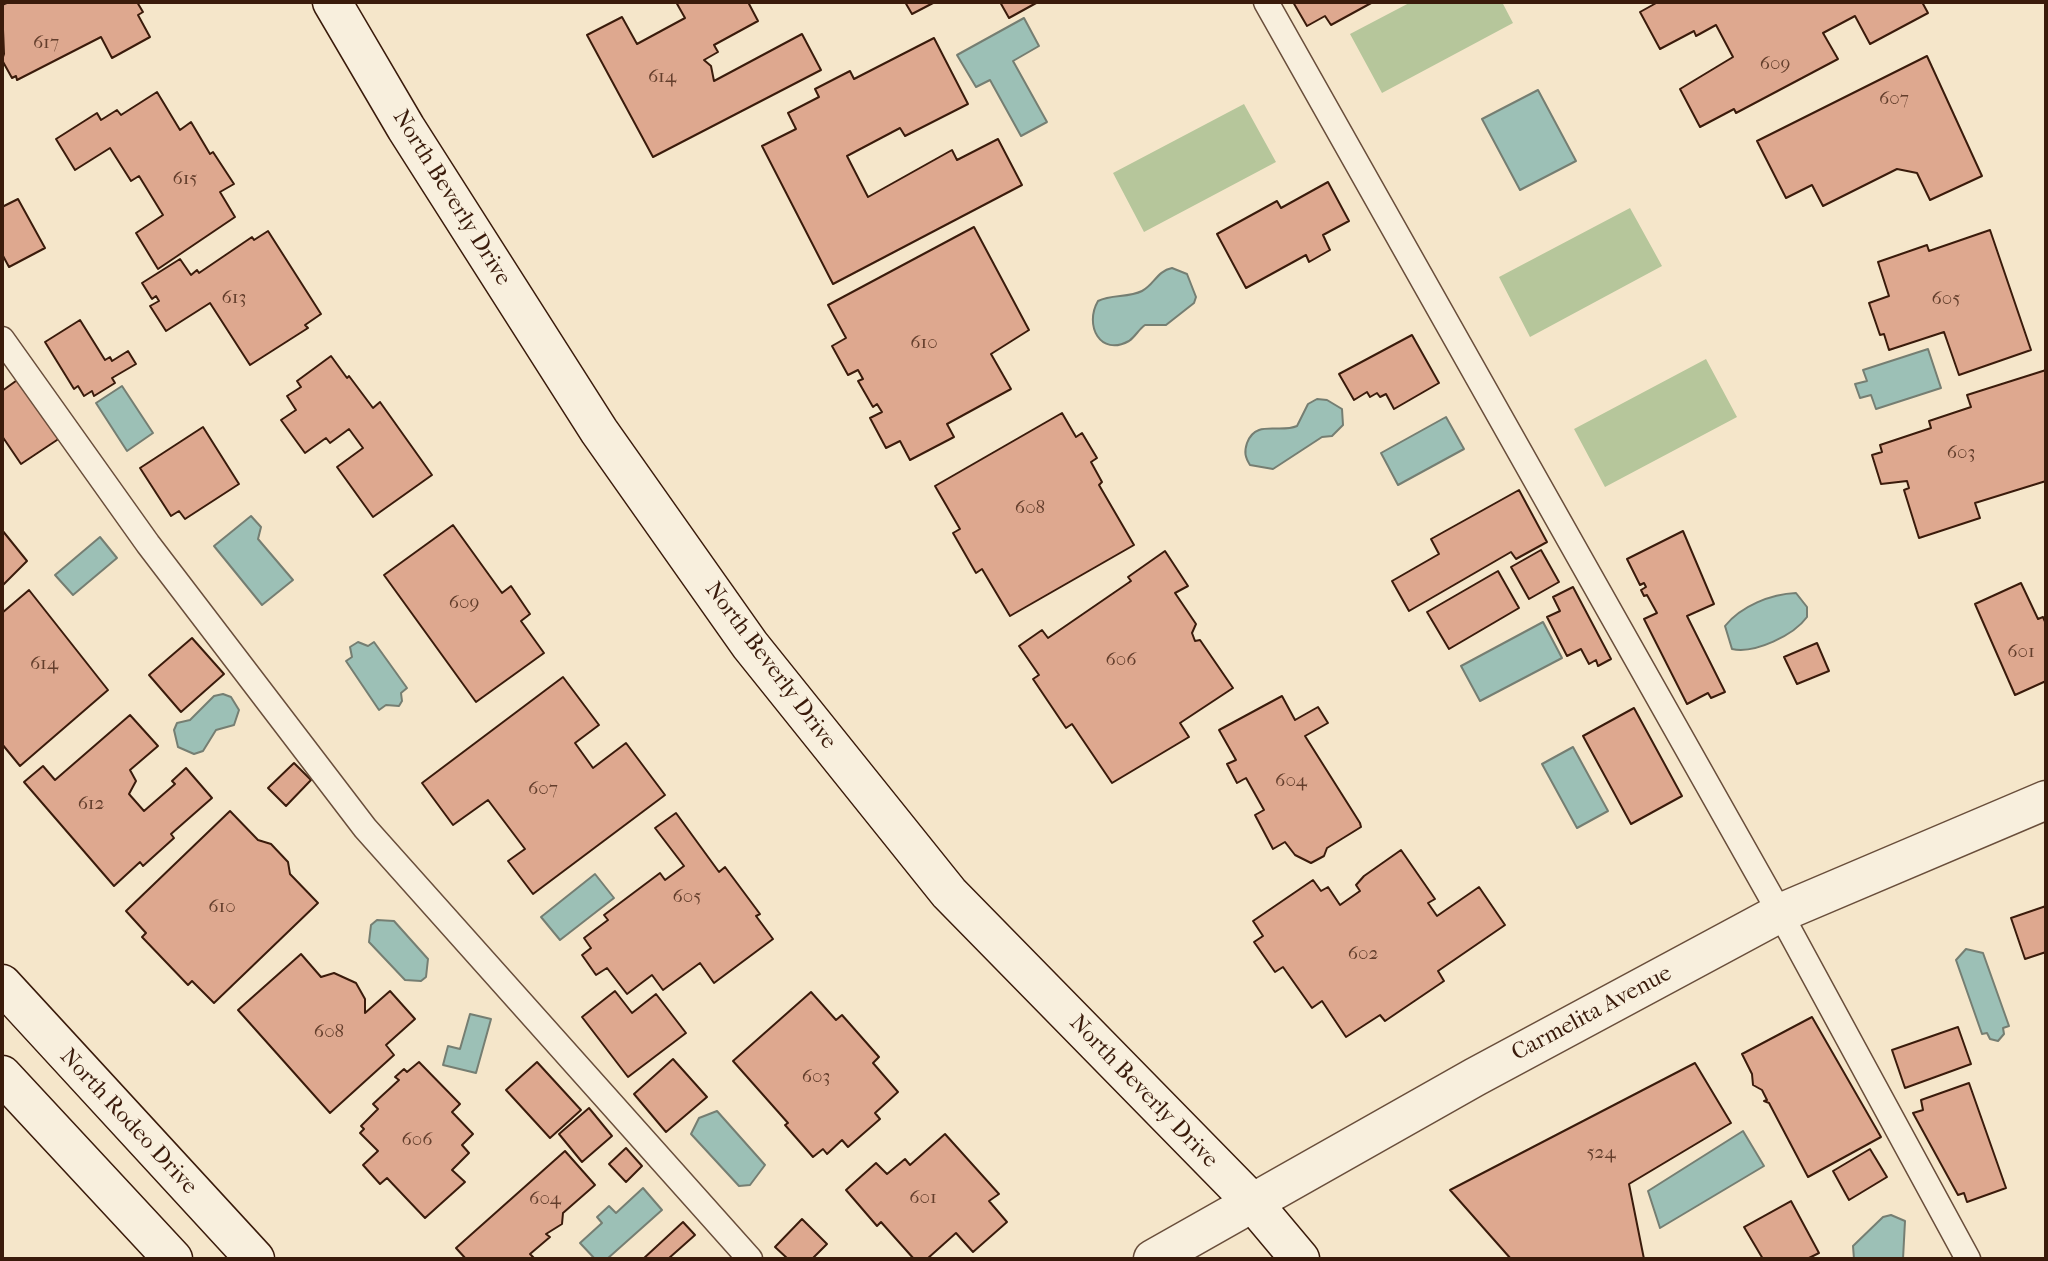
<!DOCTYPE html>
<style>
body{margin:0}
#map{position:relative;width:2048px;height:1261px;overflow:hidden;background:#f5e6ca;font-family:"IM FELL French Canon",serif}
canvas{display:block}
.frame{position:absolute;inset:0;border:4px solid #3a1b0b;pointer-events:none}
</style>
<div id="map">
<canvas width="2048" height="1261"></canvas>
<div class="frame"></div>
</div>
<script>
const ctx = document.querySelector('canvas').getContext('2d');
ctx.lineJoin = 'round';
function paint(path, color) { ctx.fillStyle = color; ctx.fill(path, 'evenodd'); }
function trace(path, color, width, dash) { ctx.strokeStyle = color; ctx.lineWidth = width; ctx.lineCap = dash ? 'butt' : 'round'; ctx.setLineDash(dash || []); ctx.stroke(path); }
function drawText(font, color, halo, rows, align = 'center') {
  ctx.font = font + ' "IM FELL French Canon",serif'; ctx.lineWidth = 7; ctx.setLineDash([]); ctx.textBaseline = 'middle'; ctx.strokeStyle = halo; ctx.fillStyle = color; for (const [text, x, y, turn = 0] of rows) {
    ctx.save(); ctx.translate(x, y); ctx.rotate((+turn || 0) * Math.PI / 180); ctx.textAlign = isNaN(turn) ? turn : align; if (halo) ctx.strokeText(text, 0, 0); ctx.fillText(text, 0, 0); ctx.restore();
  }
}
const green = new Path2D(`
 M1411,2H1502L1513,23L1382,93L1350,34Z
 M1244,104L1276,162L1144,232L1113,173Z
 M1630,208L1662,266L1530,337L1499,277Z
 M1706,359L1737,417L1605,487L1574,429Z`);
const water = new Path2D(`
 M1024,18L1039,46L1013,61L1047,122L1021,136L990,80L976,87L957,55Z
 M1538,90L1576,161L1520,190L1482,119Z
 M1172,268L1187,274L1196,297L1194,303L1166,325H1145C1139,329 1135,337 1129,341C1100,357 1084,325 1098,301C1112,294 1128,298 1142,291C1154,285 1157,271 1172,268Z
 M1928,349L1941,388L1876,409L1871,395L1860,398L1855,384L1867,381L1863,370Z
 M122,386L153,433L127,451L96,403Z
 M1317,399L1327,400L1342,409L1343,425L1332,436L1322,437L1273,469L1250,465C1245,457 1244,452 1247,443C1256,419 1279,434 1297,426L1308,404Z
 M1446,417L1464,449L1398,485L1381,453Z
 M251,516L261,527L258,539L293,580L262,605L214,546Z
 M100,537L117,558L73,595L55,575Z
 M1796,593L1807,607V617C1794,635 1755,654 1732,649L1725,626C1741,606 1771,594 1796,593Z
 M1543,622L1562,658L1480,701L1461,666Z
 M358,642L368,646L374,642L407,688L401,693L402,701L399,706L386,705L379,710L346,661L352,657L350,647Z
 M223,694L231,697L239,710L234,725L216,730L203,751L194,754L178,747L174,730L177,723L190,720L214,696Z
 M1573,747L1608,811L1577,828L1542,764Z
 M595,874L614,898L560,940L541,917Z
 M377,920L394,921L428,959L426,977L421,981L405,980L369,942L371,925Z
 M1966,949L1983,953L2009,1026L2003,1028L2004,1034L1998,1041L1990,1039L1987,1033L1982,1034L1956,960Z
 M470,1014L491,1019L476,1073L443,1065L448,1046L460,1049Z
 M717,1111L765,1165L750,1185L739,1186L691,1134L699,1118Z
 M1743,1131L1764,1166L1660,1228L1648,1191Z
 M643,1188L662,1210L607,1259H595L580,1243L602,1223L597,1217L609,1206L616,1213Z
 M1891,1215L1905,1221L1903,1259H1854L1853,1246L1883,1217Z`);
const building = new Path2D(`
 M9,2H137L143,12L138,15L150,37L112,58L101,37L17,80L16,76L12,78L2,60L4,54L2,5Z
 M676,2H748L758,21L714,45L718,52L704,60L711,66L714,81L802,34L821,70L653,157L587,35L622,17L637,44L685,18Z
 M905,2H935L912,14Z
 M1000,2H1038L1009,18Z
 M1293,2H1373L1331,25L1325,16L1307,26Z
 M1658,2H1922L1928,13L1870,44L1855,16L1823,33L1838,59L1736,113L1734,109L1700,127L1680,89L1733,57L1716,25L1696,36L1694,31L1660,49L1640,12Z
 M934,38L968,104L905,136L900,128L847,156L868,197L952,150L957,160L998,139L1022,185L833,284L762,146L796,129L788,113L819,97L815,89L850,71L854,79Z
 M1927,56L1982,176L1930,200L1917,173L1897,169L1823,206L1812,185L1786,198L1757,141Z
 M157,92L180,130L191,122L210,154L213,152L234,184L220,192L235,217L158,269L136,233L163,215L139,176L131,181L110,148L75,170L56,139L97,113L101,120L117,110L121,115Z
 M1328,182L1349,221L1323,235L1330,250L1309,262L1306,255L1246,288L1217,234L1277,201L1281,208Z
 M18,199L45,248L9,267L2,254V207Z
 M974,227L1029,330L991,354L1011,389L947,424L954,437L910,460L900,441L886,448L870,418L882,412L877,404L873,407L858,381L863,379L858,370L848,375L832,346L846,338L828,305Z
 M1990,230L2031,350L1959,375L1944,332L1889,350L1884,334L1880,335L1869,303L1889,296L1878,262L1927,245L1929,251Z
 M268,231L321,314L305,325L308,328L250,365L210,303L166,331L150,306L159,301L156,296L152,299L142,283L180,259L191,275L197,270L199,273L252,237L254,240Z
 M80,320L105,360L110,357L112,361L128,351L136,364L112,378L115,383L94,396L92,391L84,396L78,386L74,389L45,342Z
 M1412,335L1439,383L1394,409L1386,394L1380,397L1377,393L1370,397L1367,392L1354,400L1339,374Z
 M331,356L347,378L349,376L373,408L380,402L432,475L373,517L337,467L363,448L349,429L330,443L326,438L305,453L281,420L296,410L287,396L301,387L297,381Z
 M2046,370V481L1975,503L1980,518L1919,538L1904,490L1909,488L1907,481L1881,484L1872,455L1882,452L1880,445L1931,428L1929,421L1971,407L1967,395Z
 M20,378L60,438L21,464L2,436V391Z
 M1062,413L1076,437L1082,433L1097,458L1091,462L1102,482L1099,485L1134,545L1010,616L982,569L976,573L953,533L960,529L935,486Z
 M203,427L239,484L185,519L179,511L171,516L140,468Z
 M1519,490L1547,542L1516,559L1511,552L1409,611L1392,581L1439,554L1431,539Z
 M453,525L502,593L511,586L530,614L521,621L544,653L476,702L384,575Z
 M2,530L27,561L2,586Z
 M1683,531L1714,604L1687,616L1725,692L1711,698L1708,693L1687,704L1644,619L1657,613L1647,595L1644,596L1641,590L1646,587L1644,583L1640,585L1627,559Z
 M1541,550L1559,582L1529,599L1511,567Z
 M1165,551L1188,586L1175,593L1196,624L1192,633L1195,641L1200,640L1233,688L1180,723L1189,737L1112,783L1072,724L1066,728L1033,679L1039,675L1019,646L1042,630L1048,638L1131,581L1128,577Z
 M1498,571L1519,608L1449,649L1427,612Z
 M2021,583L2038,619L2043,617L2046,624V681L2015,695L1975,604Z
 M1573,587L1611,659L1598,666L1596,660L1589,664L1581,649L1567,656L1547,617L1560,611L1553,597Z
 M29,590L108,690L20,766L2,744V613Z
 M192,638L224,674L181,712L149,675Z
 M1817,643L1829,671L1797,684L1784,657Z
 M563,677L599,725L575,743L593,768L626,743L665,795L533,894L508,861L525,849L488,800L453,825L422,783Z
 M1282,696L1295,720L1318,707L1328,723L1305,736L1360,823L1361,827L1327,848L1324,856L1311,863L1295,855L1285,842L1273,849L1255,815L1264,810L1246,778L1237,783L1227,764L1236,760L1219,730Z
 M1634,708L1682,796L1631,824L1583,736Z
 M130,715L158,746L130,770L136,781L129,794L144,811L175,784L172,781L186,768L212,798L171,834L174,838L143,866L140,862L114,886L24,782L43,766L55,780Z
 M294,763L311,780L286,806L268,788Z
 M230,811L258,840L271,844L288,862L290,874L318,903L214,1003L192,981L188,985L142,937L146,933L126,911Z
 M676,813L719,872L725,867L760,914L756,916L773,939L714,983L700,963L663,990L652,975L627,994L607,968L596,975L582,955L591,948L584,938L608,920L604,915L660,873L665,880L684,866L655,828Z
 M1401,850L1435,899L1428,903L1437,916L1479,887L1505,925L1438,971L1444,981L1385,1021L1380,1015L1346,1037L1322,1001L1312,1008L1283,967L1275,972L1254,942L1263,936L1253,921L1313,880L1321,891L1328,887L1340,905L1360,891L1356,885L1364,876Z
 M2046,906V952L2025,959L2011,918Z
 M301,954L321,977L334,973L356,983L365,999V1013L390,991L415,1019L386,1045L394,1055L330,1113L238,1010Z
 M615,991L632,1013L656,994L686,1033L628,1077L582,1017Z
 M811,992L836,1020L842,1015L879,1057L873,1063L898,1092L875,1113L880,1119L848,1147L842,1140L827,1154L823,1149L813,1157L785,1125L788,1123L733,1061Z
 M1812,1017L1881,1137L1808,1177L1769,1103L1764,1101L1767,1100L1762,1090L1753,1085L1752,1074L1742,1054Z
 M1958,1027L1971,1064L1905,1088L1892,1050Z
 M673,1059L707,1097L666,1132L634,1094Z
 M419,1062L460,1104L452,1112L473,1134L462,1145L469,1153L452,1170L465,1182L425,1218L387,1178L380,1184L363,1165L378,1151L360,1133L364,1129L361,1126L378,1109L373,1104L399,1080L395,1077L404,1069L407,1072Z
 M537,1062L581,1110L550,1138L506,1090Z
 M1695,1063L1731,1123L1629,1184L1644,1259H1511L1450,1190Z
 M1969,1083L2006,1188L1967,1202L1964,1193L1958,1195L1913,1113L1923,1110L1921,1100Z
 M589,1108L612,1136L582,1162L559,1134Z
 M945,1134L999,1194L989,1201L1007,1222L973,1252L956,1233L927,1259H914L881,1222L877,1226L846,1190L876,1163L887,1174L905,1159L910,1165Z
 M626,1148L642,1166L626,1182L609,1164Z
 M1870,1149L1887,1177L1849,1200L1833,1171Z
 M565,1151L595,1185L563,1213L562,1224L546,1234L550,1237L530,1254L535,1259H466L456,1248Z
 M1791,1201L1819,1253L1807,1259H1763L1744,1227Z
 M802,1219L827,1244L812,1259H788L775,1247Z
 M683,1222L695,1235L668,1259H643Z`);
const lane = new Path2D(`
 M1266,2L1780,913L1968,1259
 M2,339L148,544L365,828L750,1259`);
const street = new Path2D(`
 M1153,1259L1475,1077L1780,913L2046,800`);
const secondary = new Path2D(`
 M332,2L406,128L599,431L750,645L949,893L1253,1203L1300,1259
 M2,984L255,1259
 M2,1075L173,1259`);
const numberNames = [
 ["617",46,43],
 ["609",1775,64],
 ["614",662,77],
 ["607",1894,99],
 ["615",185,179],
 ["613",234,298],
 ["605",1946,299],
 ["610",924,343],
 ["603",1961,453],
 ["608",1030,508],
 ["609",464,603],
 ["601",2021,652],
 ["606",1121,660],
 ["614",44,664],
 ["604",1291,781],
 ["607",543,789],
 ["612",91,804],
 ["605",687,897],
 ["610",222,907],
 ["602",1363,954],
 ["608",329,1032],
 ["603",816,1077],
 ["606",417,1140],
 ["524",1601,1153],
 ["601",923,1198],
 ["604",545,1199]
];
const streetNames = [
 ["North Beverly Drive",451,198,58],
 ["North Beverly Drive",770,666,53],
 ["Carmelita Avenue",1592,1014,-28],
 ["North Beverly Drive",1143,1092,46],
 ["North Rodeo Drive",128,1122,47]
];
paint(green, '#b6c69b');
paint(water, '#9cc0b6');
trace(water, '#757e72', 2);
paint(building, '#dea88f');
trace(building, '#3a1b0b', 2);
trace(lane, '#694e3b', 27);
trace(street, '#694e3b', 41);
trace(secondary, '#3a1b0b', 41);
trace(lane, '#f8efdd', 24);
trace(street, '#f8efdd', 38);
trace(secondary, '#f8efdd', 38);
drawText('19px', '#633e2c', null, numberNames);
drawText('23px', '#3a1b0b', '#f8efdd', streetNames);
</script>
